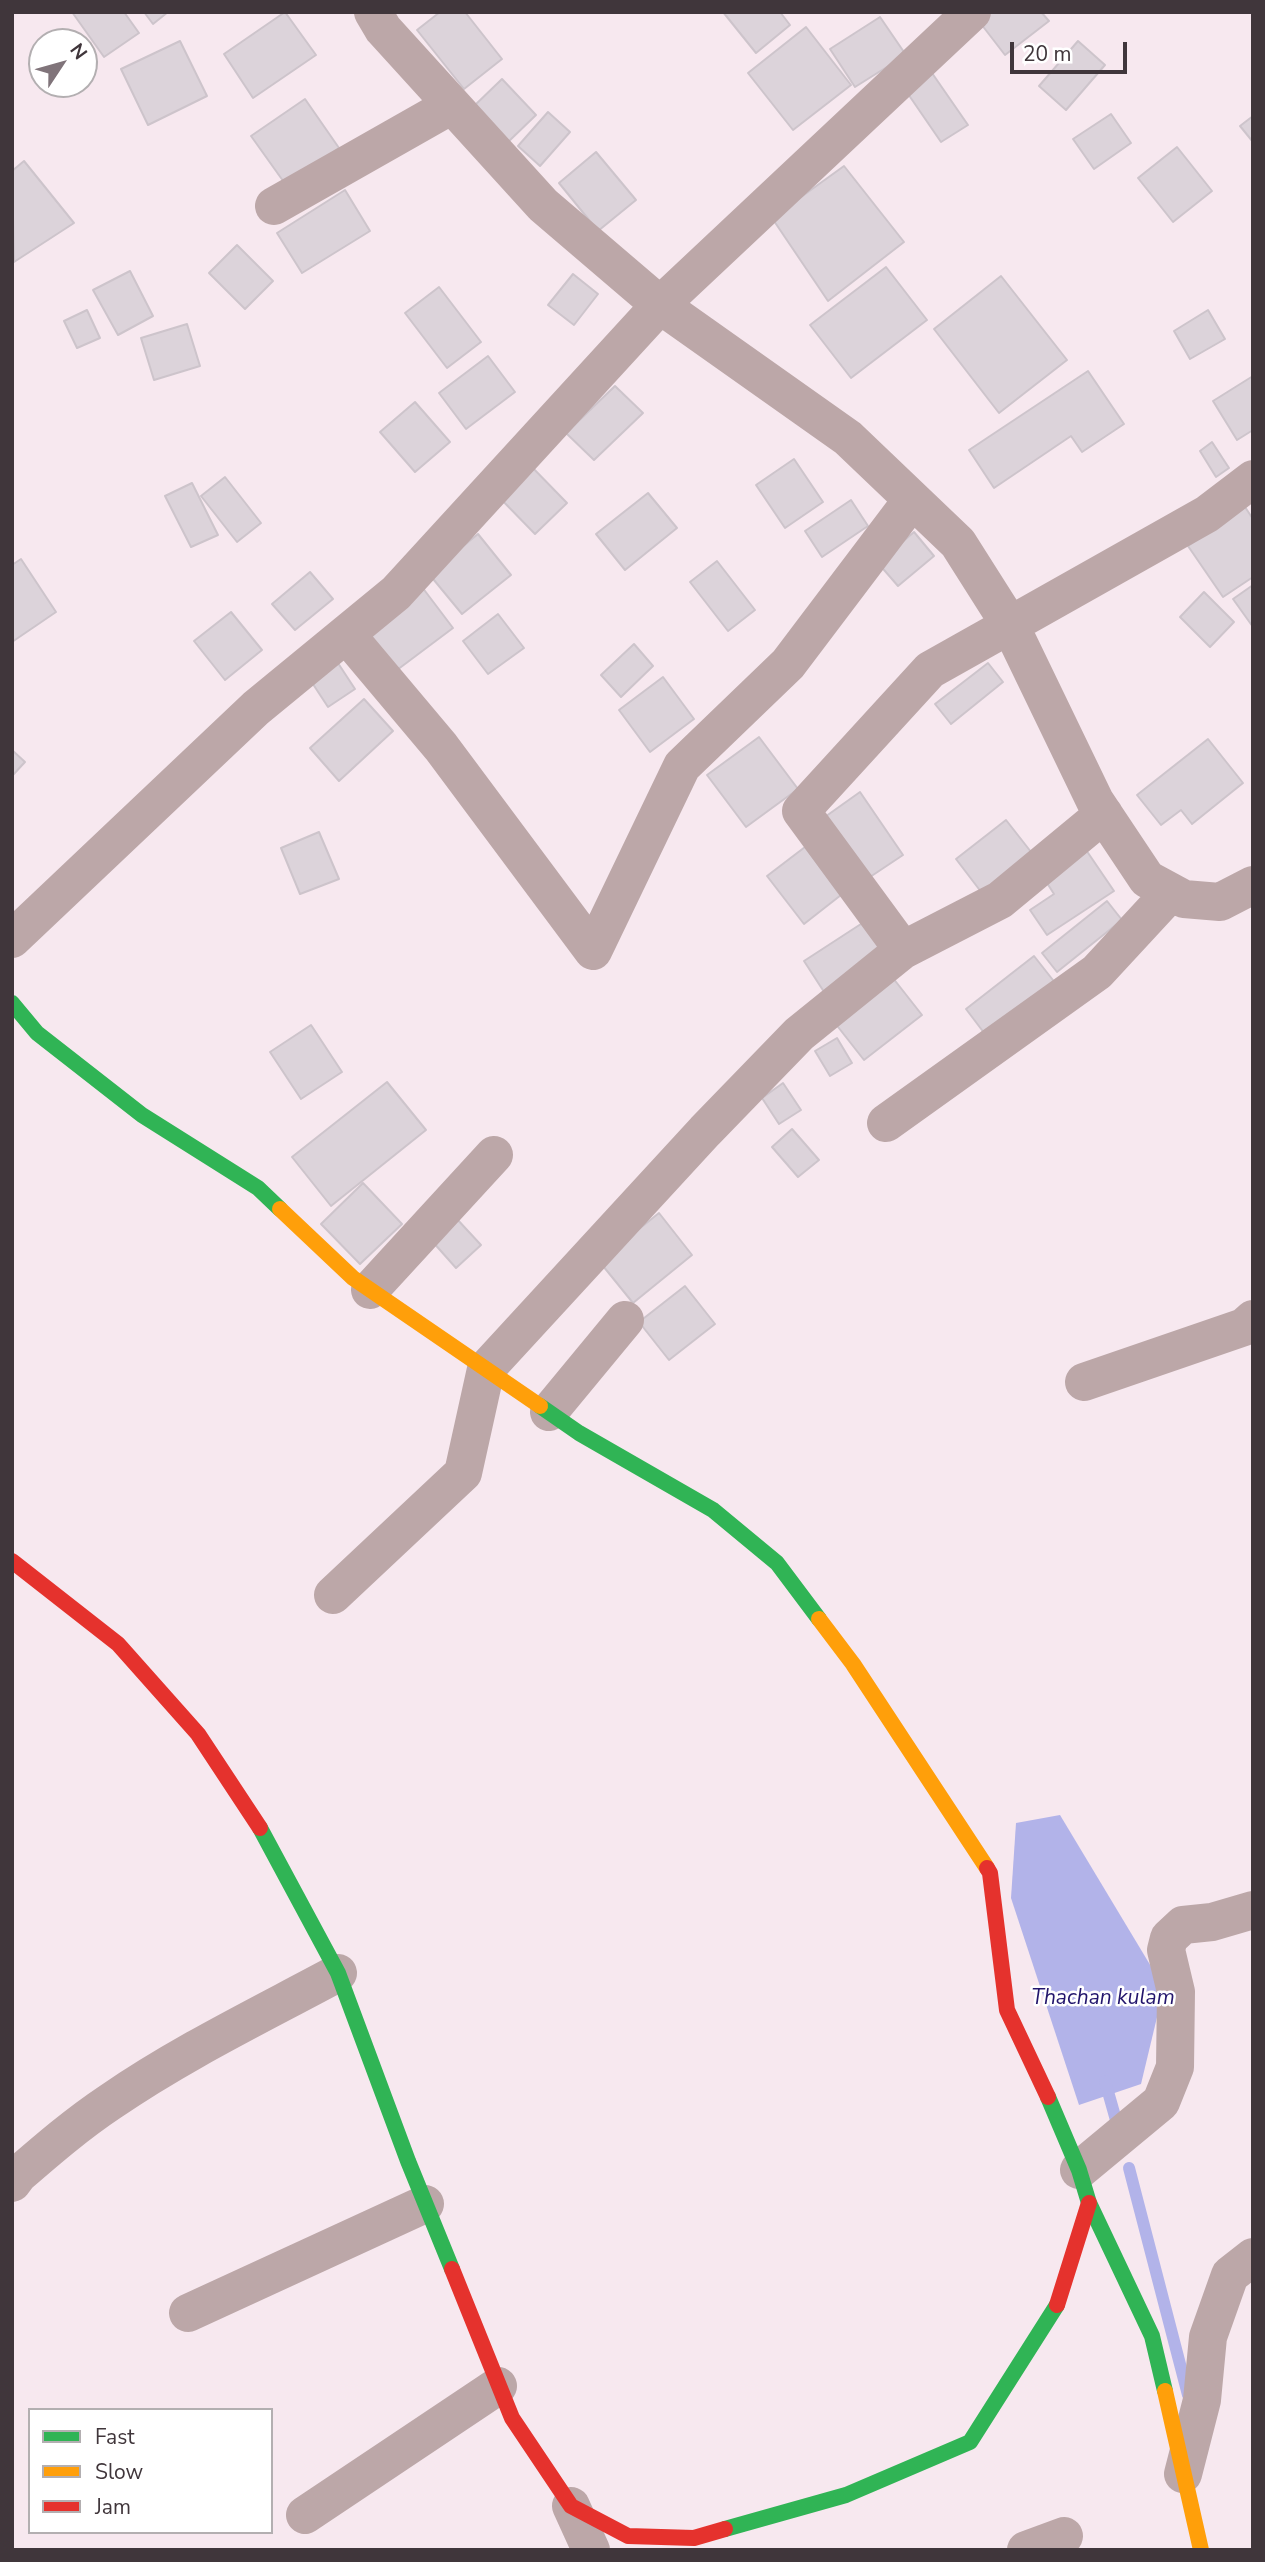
<!DOCTYPE html>
<style>
body{margin:0}
#map{position:relative;width:1265px;height:2562px;overflow:hidden;background:#f7e8ef;font-family:"Nunito Sans",sans-serif}
canvas{display:block}
.frame{position:absolute;inset:0;border:14px solid #40363b;pointer-events:none}
.legend{position:absolute;left:28px;top:2408px;width:245px;height:126px;box-sizing:border-box;background:#fff;border:2px solid #b3afb1;margin:0;padding:9px 12px;list-style:none;font-size:21px;color:#40363b}
.legend li{display:flex;align-items:center;gap:14px;height:35px}
.legend b{width:35px;border:2px solid #b3afb1}
.north{position:absolute;left:28px;top:28px;width:70px;height:70px;box-sizing:border-box;background:#fff;border:2px solid #b3afb1;border-radius:50%;rotate:54deg;font-size:19px;font-weight:700;line-height:28px;text-align:center;color:#40363b}
.north::after{content:'';display:block;margin:auto;width:24px;height:32px;background:#80747a;clip-path:polygon(50% 0,100% 100%,50% 72%,0 100%)}
.scale{position:absolute;left:1010px;top:42px;width:117px;height:32px;box-sizing:border-box;border:4px solid #40363b;border-top:0;padding-left:9px;font-size:21px;line-height:24px;white-space:nowrap;color:#40363b;-webkit-text-stroke:5px #fff;paint-order:stroke}
</style>
<div id="map">
<canvas width="1265" height="2562"></canvas>
<div class="frame"></div>
<ul class="legend">
<li><b style="height:9px;background:#30b455"></b>Fast</li>
<li><b style="height:9px;background:#ff9f0a"></b>Slow</li>
<li><b style="height:9px;background:#e5322d"></b>Jam</li>
</ul>
<div class="north">N</div>
<div class="scale">20 m</div>
</div>
<script>
const ctx = document.querySelector('canvas').getContext('2d');
ctx.lineJoin = 'round';
function paint(path, color) { ctx.fillStyle = color; ctx.fill(path, 'evenodd'); }
function trace(path, color, width, dash) { ctx.strokeStyle = color; ctx.lineWidth = width; ctx.lineCap = dash ? 'butt' : 'round'; ctx.setLineDash(dash || []); ctx.stroke(path); }
function drawText(font, color, halo, rows, align = 'center') {
  ctx.font = font + ' "Nunito Sans",sans-serif'; ctx.lineWidth = 5; ctx.setLineDash([]); ctx.textBaseline = 'middle'; ctx.strokeStyle = halo; ctx.fillStyle = color; for (const [text, x, y, turn = 0] of rows) {
    ctx.save(); ctx.translate(x, y); ctx.rotate((+turn || 0) * Math.PI / 180); ctx.textAlign = isNaN(turn) ? turn : align; if (halo) ctx.strokeText(text, 0, 0); ctx.fillText(text, 0, 0); ctx.restore();
  }
}
const water = new Path2D(`
 M1060,1815L1164,1988L1141,2084L1079,2105L1011,1898L1016,1823Z`);
const stream = new Path2D(`
 M1105,2081L1116,2120
 M1129,2168L1188,2395`);
const building = new Path2D(`
 M72,12H124L139,33L104,57Z
 M144,12H168L153,24Z
 M285,12L316,55L253,98L224,54Z
 M440,12H465L502,59L464,89L417,30Z
 M723,12H780L790,25L756,53Z
 M988,12H1041L1049,21L1005,55L978,20Z
 M880,17L906,55L855,87L830,49Z
 M806,27L851,85L793,130L748,73Z
 M180,41L207,96L148,125L121,69Z
 M1078,41L1105,65L1066,110L1039,86Z
 M932,73L968,125L941,142L906,91Z
 M502,79L536,115L507,143L473,107Z
 M305,99L339,148L286,185L251,136Z
 M548,112L570,132L540,166L518,146Z
 M1111,114L1131,143L1094,169L1073,139Z
 M1253,116V142L1240,126Z
 M1177,147L1212,191L1173,222L1138,178Z
 M596,152L636,200L598,231L559,183Z
 M24,161L74,223L14,262L12,171Z
 M844,166L904,242L828,301L772,218Z
 M345,190L370,231L302,273L277,233Z
 M237,245L273,281L245,309L209,273Z
 M886,267L927,320L851,378L810,325Z
 M130,271L153,316L118,335L93,290Z
 M573,274L598,294L574,325L548,305Z
 M1001,276L1067,360L999,413L934,329Z
 M439,287L481,342L447,368L405,313Z
 M87,310L100,338L77,348L64,321Z
 M1208,310L1225,339L1190,359L1174,331Z
 M187,324L200,366L154,380L141,338Z
 M488,356L515,392L466,429L439,393Z
 M1088,371L1124,424L1082,452L1071,436L994,488L969,450Z
 M1253,376V430L1237,440L1213,401Z
 M615,386L643,413L594,460L566,433Z
 M415,402L450,442L415,472L380,432Z
 M1212,442L1229,468L1216,477L1200,451Z
 M794,459L823,502L785,528L756,485Z
 M528,463L567,503L535,534L496,494Z
 M225,477L261,523L237,542L201,496Z
 M192,483L218,535L191,547L165,496Z
 M648,493L677,528L625,570L596,534Z
 M851,500L868,526L822,557L805,531Z
 M1245,507L1253,519V577L1223,597L1188,546Z
 M914,532L934,556L898,586L878,563Z
 M478,534L511,575L462,614L429,574Z
 M21,559L56,612L12,642V565Z
 M717,561L755,610L728,631L690,582Z
 M310,572L333,599L295,630L272,604Z
 M1253,585V627L1233,599Z
 M422,587L453,628L393,673L362,633Z
 M1204,592L1234,622L1210,647L1180,617Z
 M231,612L262,650L225,680L194,641Z
 M498,614L524,648L488,674L463,641Z
 M634,644L653,666L621,697L601,675Z
 M334,657L355,689L328,707L307,675Z
 M988,663L1003,682L951,724L935,704Z
 M663,677L694,719L650,752L619,710Z
 M364,699L393,731L339,781L310,748Z
 M759,737L798,789L746,827L707,775Z
 M1208,739L1243,783L1192,824L1181,810L1161,825L1137,795Z
 M12,750L25,762L12,776Z
 M860,792L903,855L858,885L815,824Z
 M1006,820L1035,857L985,897L956,859Z
 M319,832L339,879L300,894L281,848Z
 M1082,844L1114,891L1047,935L1030,910L1054,894L1040,872Z
 M805,847L841,895L804,924L767,876Z
 M1107,901L1122,920L1057,972L1042,953Z
 M864,922L888,959L828,998L804,961Z
 M1034,956L1060,989L991,1042L966,1009Z
 M889,973L922,1015L864,1060L831,1018Z
 M311,1025L342,1072L301,1099L270,1052Z
 M837,1038L852,1063L830,1076L815,1051Z
 M387,1082L426,1130L331,1206L292,1157Z
 M783,1083L801,1110L779,1124L762,1098Z
 M792,1129L819,1160L798,1177L772,1147Z
 M363,1183L402,1224L360,1264L321,1224Z
 M659,1213L692,1255L633,1303L599,1261Z
 M456,1218L481,1245L456,1268L432,1241Z
 M685,1286L715,1324L669,1360L639,1322Z`);
const street = new Path2D(`
 M373,12L383,29L543,205L660,305L848,438L958,543L1010,625L930,670L801,811L903,950
 M274,206L452,105
 M1253,479L1207,514L1010,625L1095,801L1147,879L1184,899L1220,902L1253,885
 M346,634L441,747L593,951L682,766L788,664L912,500
 M12,939L256,708L396,593L660,305L972,12
 M886,1123L1097,972L1171,892
 M370,1290L494,1155
 M1084,1382L1244,1327L1253,1319
 M549,1412L625,1320
 M333,1595L463,1473L486,1369L705,1131L799,1034L903,950L1000,900L1104,814
 M1079,2170L1161,2102L1175,2067L1176,1992L1166,1950L1169,1938L1183,1925L1212,1922L1253,1910
 M12,2183L18,2175C48,2149 77,2124 110,2102C181,2053 262,2014 338,1973
 M188,2313L425,2204
 M1183,2474L1202,2400L1208,2337L1230,2275L1253,2257
 M571,2506L591,2550
 M305,2515L498,2386
 M1026,2550L1064,2536`);
const fast = new Path2D(`
 M12,1003L37,1033L142,1115L258,1188L280,1209
 M540,1406L579,1433L713,1510L777,1563L819,1619
 M260,1828L338,1973L408,2161L452,2269
 M1048,2097L1079,2170L1089,2203L1152,2336L1165,2391
 M725,2529L846,2495L970,2442L1057,2305`);
const slow = new Path2D(`
 M280,1209L353,1278L540,1406
 M819,1619L853,1664L987,1868
 M1165,2391L1201,2550`);
const jam = new Path2D(`
 M12,1561L118,1644L198,1734L260,1828
 M987,1868L990,1873L1007,2010L1048,2097
 M452,2269L512,2418L571,2506L628,2536L694,2538L725,2529
 M1057,2305L1089,2203`);
const waterNames = [
 ["Thachan kulam",1103,1999]
];
paint(water, '#b2b3e9');
trace(stream, '#b2b3e9', 12);
paint(building, '#dcd3da');
trace(building, '#cdc4cb', 2);
trace(street, '#bca7a8', 38);
trace(fast, '#30b455', 16);
trace(slow, '#ff9f0a', 16);
trace(jam, '#e5322d', 16);
drawText('italic 21px', '#22156c', '#fff', waterNames);
</script>
